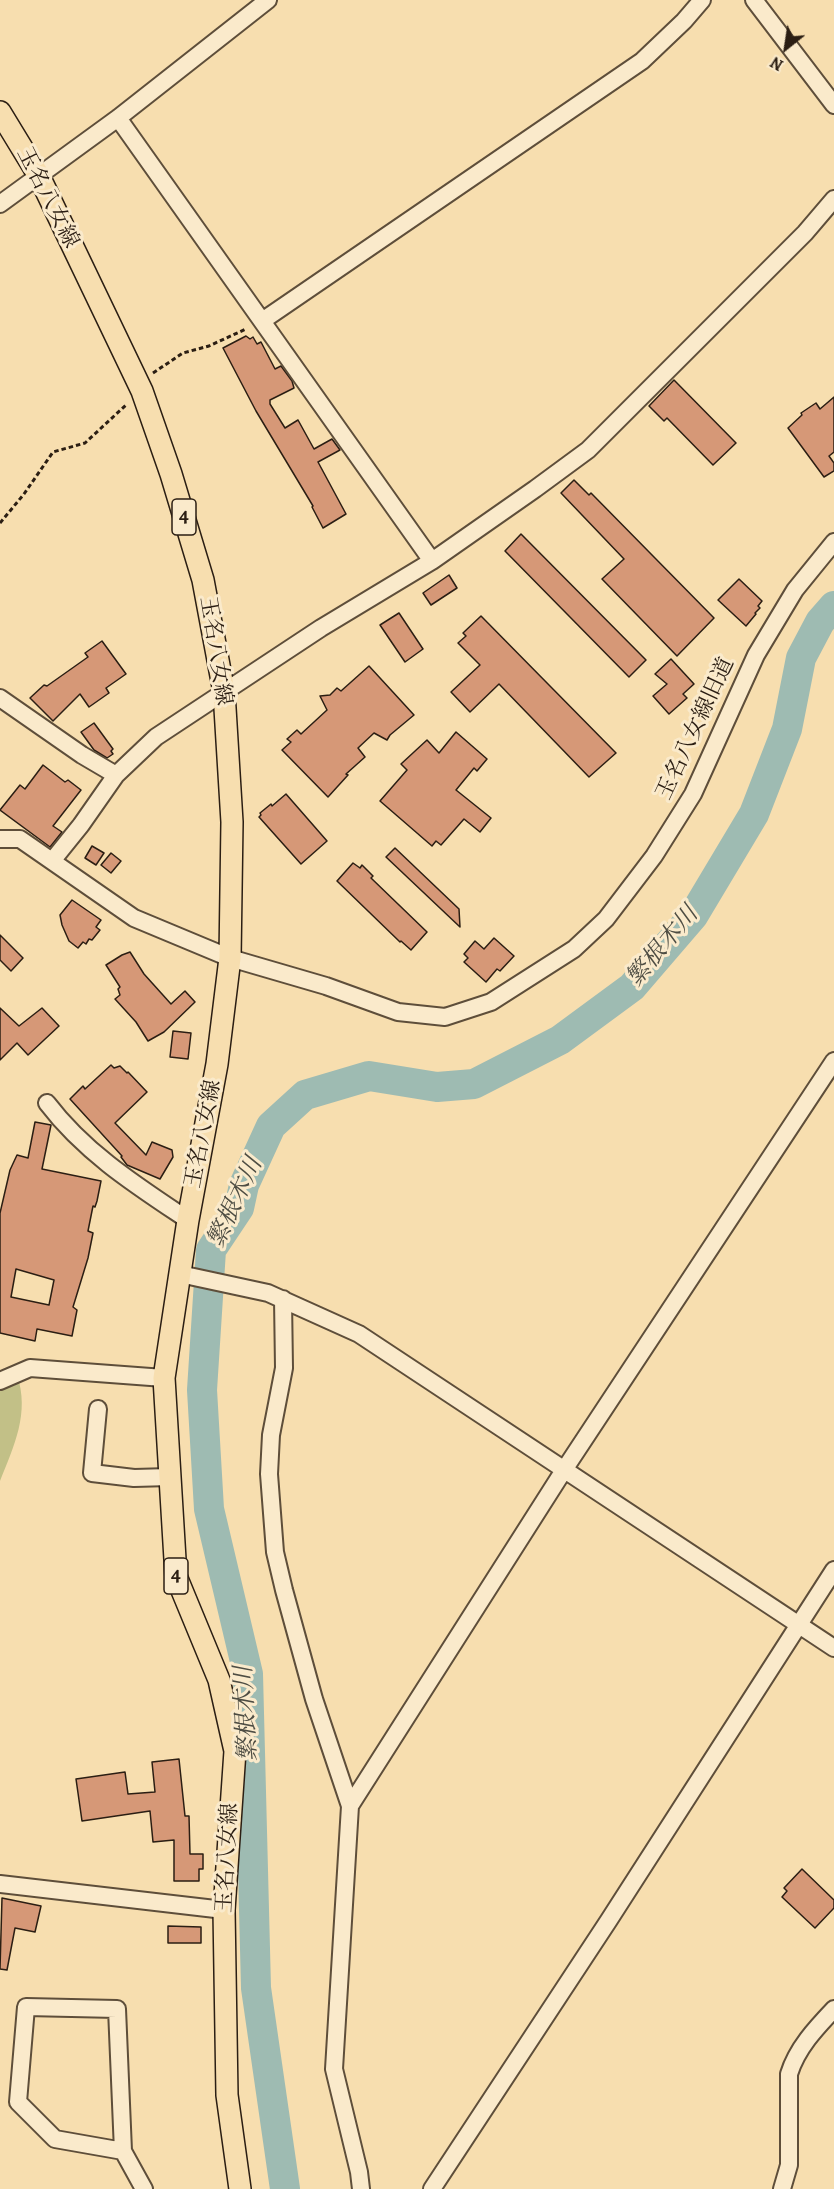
<!DOCTYPE html>
<meta charset="utf-8">
<style>
body{margin:0}
#map{position:relative;width:834px;height:2189px;overflow:hidden;background:#f7deaf;font-family:Alegreya,serif}
canvas{display:block}
.north{position:absolute;left:756px;top:18px;width:60px;height:60px;-webkit-text-stroke:4px #faeacb;paint-order:stroke;rotate:210deg;font-size:16px;font-weight:700;line-height:24px;text-align:center;color:#2b1e13}
.north::after{content:'';display:block;margin:auto;width:21px;height:27px;background:#2b1e13;clip-path:polygon(50% 0,100% 100%,50% 72%,0 100%)}
</style>
<div id="map">
<canvas width="834" height="2189"></canvas>
<div class="north">N</div>
</div>
<script>
const ctx = document.querySelector('canvas').getContext('2d');
ctx.lineJoin = 'round';
function paint(path, color) { ctx.fillStyle = color; ctx.fill(path, 'evenodd'); }
function trace(path, color, width, dash) { ctx.strokeStyle = color; ctx.lineWidth = width; ctx.lineCap = dash ? 'butt' : 'round'; ctx.setLineDash(dash || []); ctx.stroke(path); }
function drawText(font, color, halo, rows, align = 'center') {
  ctx.font = font + ' Alegreya,"Noto Serif JP",serif'; ctx.lineWidth = 6; ctx.setLineDash([]); ctx.textBaseline = 'middle'; ctx.strokeStyle = halo; ctx.fillStyle = color; for (const [text, x, y, turn = 0] of rows) {
    ctx.save(); ctx.translate(x, y); ctx.rotate((+turn || 0) * Math.PI / 180); ctx.textAlign = isNaN(turn) ? turn : align; if (halo) ctx.strokeText(text, 0, 0); ctx.fillText(text, 0, 0); ctx.restore();
  }
}
const green = new Path2D(`
 M17,1375C30,1413 14,1446 0,1481V1382Z`);
const river = new Path2D(`
 M285,2189L256,1988L248,1674L209,1509L202,1390L211,1250L239,1208L244,1185L271,1126L305,1095L369,1076L437,1087L474,1084L560,1040L632,987L693,916L754,814L787,729L801,658L820,622L834,606`);
const building = new Path2D(`
 M246,336L250,339L253,337L257,344L261,342L275,369L281,366L292,381L294,388L270,400V404L285,428L298,420L314,449L332,439L340,450L318,462L346,514L323,528L312,507L313,506L256,411L223,348Z
 M674,380L736,443L713,465L667,418L664,421L649,406Z
 M834,397V452L829,456L834,463V471L824,477L788,428L802,415L801,413L816,403L820,409Z
 M574,480L589,495L591,493L714,618L677,656L602,579L624,559L561,493Z
 M521,534L646,660L629,677L505,551Z
 M449,575L457,588L431,605L423,593Z
 M739,579L762,601L758,606L760,608L755,613L756,614L746,626L718,600Z
 M399,613L423,649L405,662L380,625Z
 M481,616L616,753L589,777L499,684L470,712L451,692L480,665L458,643L466,636L463,633Z
 M102,641L126,674L106,688L109,693L89,707L80,694L53,721L30,698L44,685L47,686L88,657L85,653Z
 M671,659L694,684L683,694L687,698L669,714L653,696L667,684L655,674Z
 M369,666L414,715L390,735L387,740L374,733L358,748L365,757L346,774L348,775L328,797L282,750L291,742L287,739L297,730L301,734L327,710L320,696L330,695L337,688L341,691Z
 M94,723L113,749L111,751L113,754L107,758L94,750L81,732Z
 M456,732L487,759L477,771L474,768L456,790L491,818L480,832L464,819L441,845L436,841L432,846L380,801L407,770L401,764L427,740L439,753Z
 M43,765L65,782L68,780L81,790L53,826L62,832L50,847L0,810L20,785L25,789Z
 M286,794L327,841L301,864L259,817L261,815L260,813L271,804L272,806Z
 M92,846L104,853L96,865L85,858Z
 M395,848L459,909L460,927L386,857Z
 M111,853L121,861L111,873L101,865Z
 M353,863L360,868L362,865L373,876L371,878L427,932L411,950L401,941L400,942L337,881Z
 M72,900L101,920L96,927L100,930L92,940L89,939L86,944L83,942L78,948L69,941L62,925L60,915Z
 M0,935L23,958L11,971L0,960Z
 M494,938L514,956L500,971L497,969L486,982L464,962L468,958L464,954L475,941L484,949Z
 M130,952L144,974L171,1004L185,991L195,1002L164,1032L148,1041L136,1022L115,999L120,995L118,989L120,987L106,965L122,955Z
 M0,1008L19,1026L42,1008L59,1026L28,1055L17,1043L0,1060Z
 M173,1031L191,1033L188,1059L170,1057Z
 M111,1065L114,1068L120,1066L127,1073L128,1072L147,1092L115,1123L146,1155L152,1142L172,1150L173,1157L160,1179L127,1165L121,1157L122,1156L70,1099L83,1086L85,1089Z
 M35,1122L51,1125L42,1169L101,1181L97,1201L95,1207L93,1206L88,1231L93,1233L88,1258L73,1307L77,1310L72,1336L37,1329L35,1341L0,1333V1213L10,1170L17,1155L28,1158ZM16,1269L54,1280L49,1305L11,1297Z
 M179,1759L185,1816H189L190,1854H203V1869H199V1881H174V1840L153,1842L150,1811L82,1821L76,1779L125,1772L128,1794L155,1792L152,1762Z
 M802,1869L834,1900V1908L815,1928L782,1897L787,1891L784,1888Z
 M2,1898L41,1906L35,1932L15,1928L7,1970L0,1969Z
 M168,1926L201,1927V1943H168Z`);
const path = new Path2D(`
 M153,373L183,353L209,346L246,329
 M0,523L24,494L53,452L85,443L126,405`);
const minor = new Path2D(`
 M754,0L834,105
 M118,118L432,561
 M0,204L118,118L268,0
 M262,321L642,61L684,21L702,0
 M0,698L82,755L116,775
 M0,839H20L134,918L230,958L326,986L398,1012L445,1017L491,1002L574,949L606,919L654,856L693,794L756,655L795,590L834,542
 M52,861L81,825L116,775L156,737L321,628L432,561L535,489L588,450L805,233L834,199
 M47,1103C85,1153 137,1186 188,1220
 M180,1274L268,1293L359,1334L834,1648
 M283,1299L284,1368L271,1435L269,1474L275,1552L284,1590L314,1699L350,1806L334,2069L359,2172L361,2189
 M0,1381L30,1368L164,1378
 M98,1409L92,1473L134,1478L170,1477
 M350,1806L564,1470L834,1061
 M0,1884L224,1910
 M123,2151L55,2139L18,2102L26,2007L117,2009L123,2151L144,2189
 M432,2189L609,1920L834,1570
 M782,2189L789,2165V2074C797,2048 816,2028 834,2009`);
const major = new Path2D(`
 M0,112L39,176L142,391L171,474L203,580L224,692L232,822L230,958L217,1064L188,1220L164,1378L176,1576L219,1680L235,1751L224,1910L227,2095L240,2189`);
const shields = [
 [184,517,24],
 [176,1576,24]
];
const shieldNames = [
 ["4",184,517],
 ["4",176,1576]
];
const streetNames = [
 ["玉名八女線",47,198,63],
 ["玉名八女線",215,651,81],
 ["玉名八女線旧道",696,729,-65],
 ["玉名八女線",204,1134,-79],
 ["玉名八女線",228,1858,-87]
];
const waterNames = [
 ["繁根木川",663,947,-50],
 ["繁根木川",236,1203,-65],
 ["繁根木川",247,1714,-93]
];
paint(green, '#c2c087');
trace(river, '#9ebbb2', 30);
paint(building, '#d69877');
trace(building, '#2b1e13', 1.5);
trace(minor, '#5e4e3a', 20);
trace(major, '#2b1e13', 24);
trace(path, '#2b1e13', 3, [4.5, 3]);
trace(minor, '#faeacb', 16);
trace(major, '#f7deaf', 21);
for (const [x, y, w] of shields) { const box = new Path2D(); box.roundRect(x - w / 2, y - 18, w, 36, 4.5); ctx.fillStyle = '#faeacb'; ctx.fill(box); trace(box, '#2b1e13', 1.5); }
drawText('bold 21px', '#2b1e13', null, shieldNames);
drawText('22px', '#2b1e13', '#faeacb', streetNames);
drawText('italic 24px', '#4e4d43', '#faeacb', waterNames);
</script>
